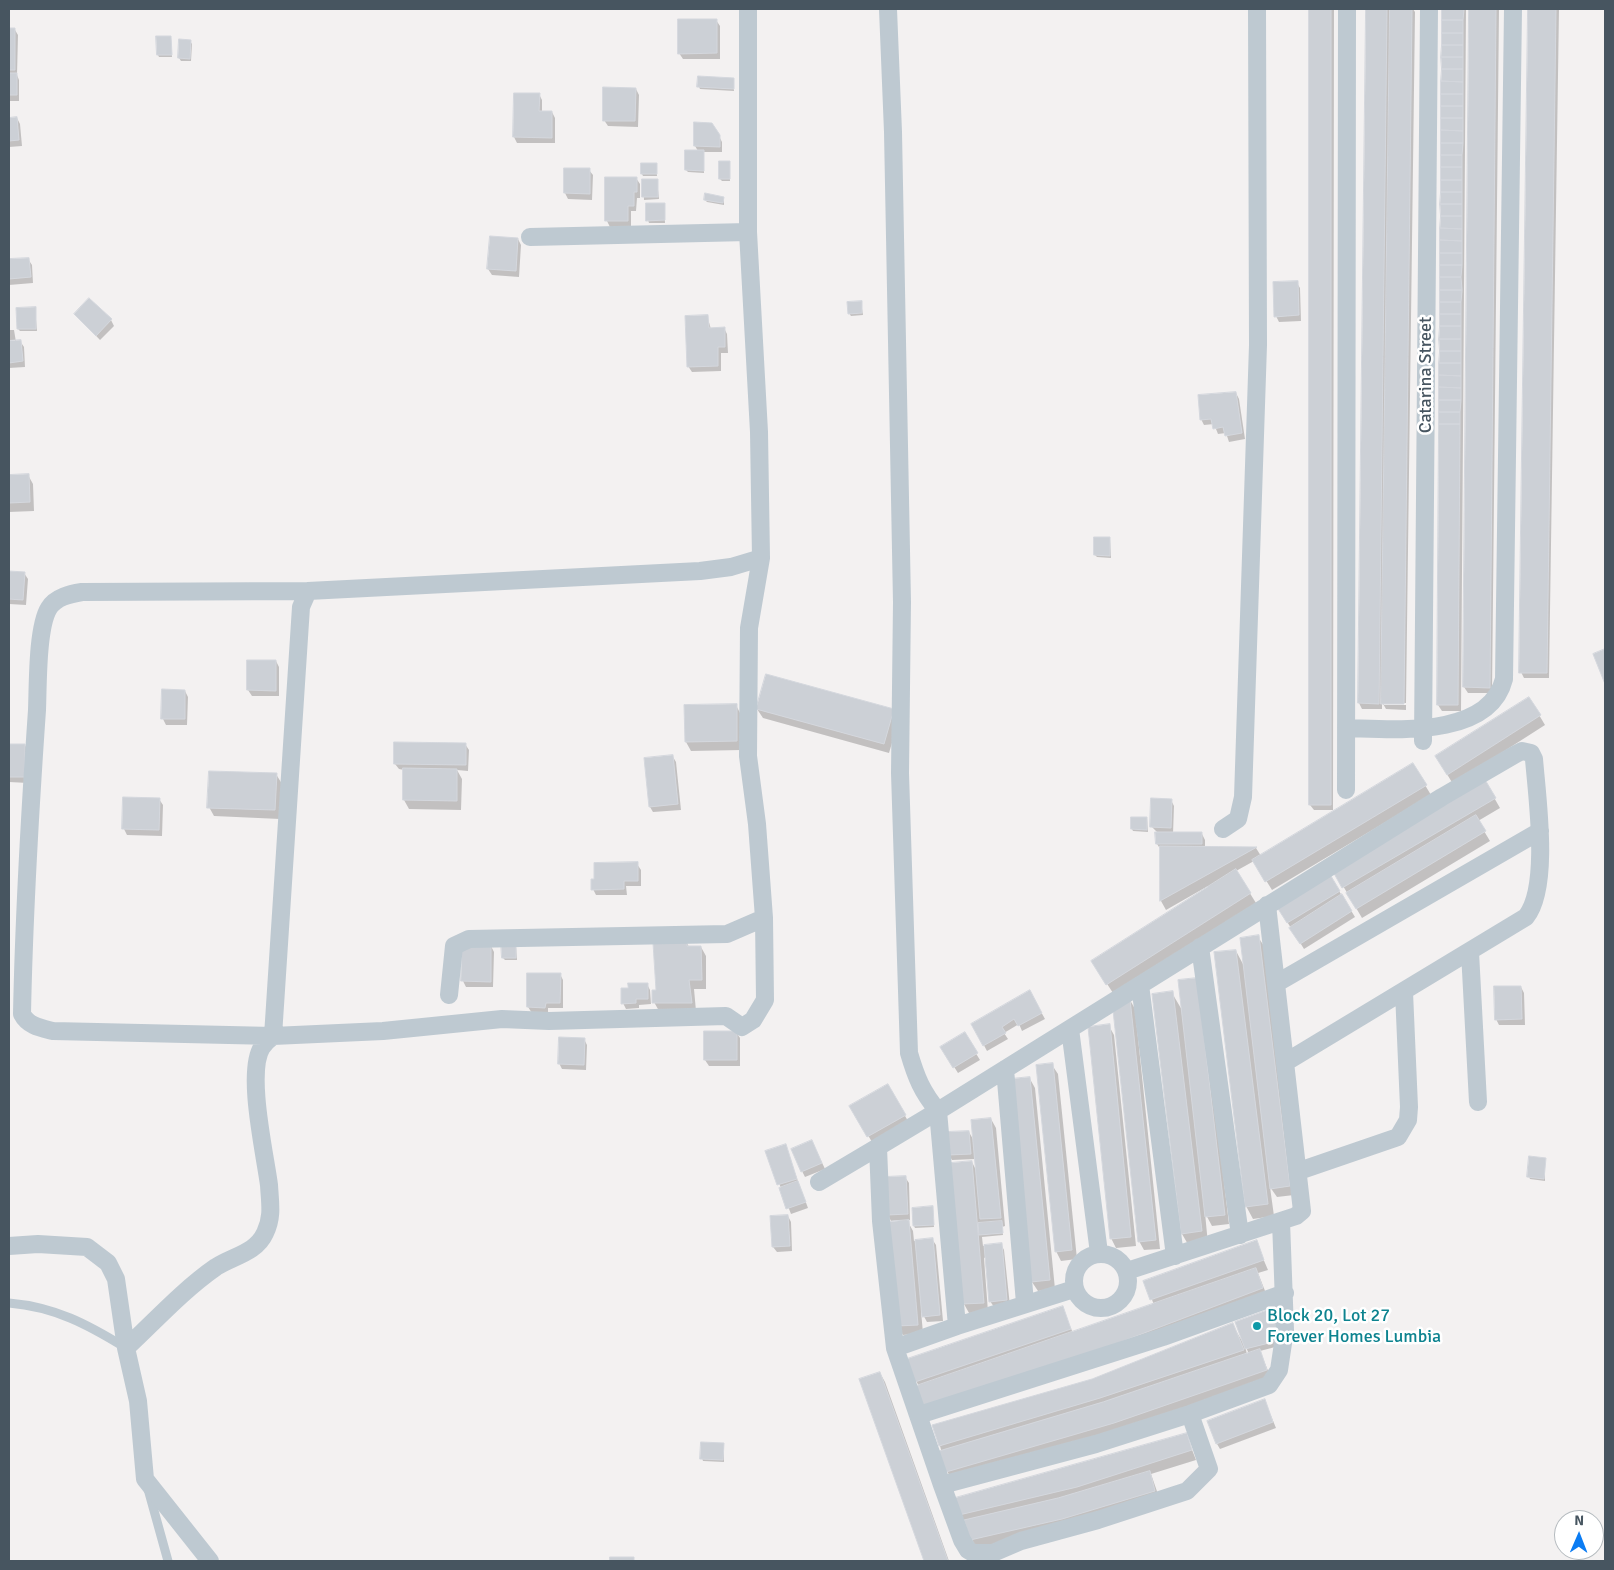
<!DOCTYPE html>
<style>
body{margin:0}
#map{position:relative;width:1614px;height:1570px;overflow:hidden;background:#f3f1f1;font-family:Signika,sans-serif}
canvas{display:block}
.frame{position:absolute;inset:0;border:10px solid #475560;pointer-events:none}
.north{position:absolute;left:1554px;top:1510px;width:50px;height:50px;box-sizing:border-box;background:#fff;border:1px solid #b5bbbf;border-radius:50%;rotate:1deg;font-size:14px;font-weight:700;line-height:20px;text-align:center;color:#475560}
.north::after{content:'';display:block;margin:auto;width:18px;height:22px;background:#0b7cf3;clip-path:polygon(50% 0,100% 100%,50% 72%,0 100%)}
</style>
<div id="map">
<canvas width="1614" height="1570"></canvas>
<div class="frame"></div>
<div class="north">N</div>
</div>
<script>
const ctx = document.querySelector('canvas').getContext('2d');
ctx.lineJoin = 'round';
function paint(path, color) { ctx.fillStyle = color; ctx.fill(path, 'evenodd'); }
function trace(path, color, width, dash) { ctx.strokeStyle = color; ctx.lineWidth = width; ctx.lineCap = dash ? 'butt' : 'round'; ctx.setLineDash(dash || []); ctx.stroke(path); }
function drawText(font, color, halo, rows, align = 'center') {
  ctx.font = font + ' Signika,sans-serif'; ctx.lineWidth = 5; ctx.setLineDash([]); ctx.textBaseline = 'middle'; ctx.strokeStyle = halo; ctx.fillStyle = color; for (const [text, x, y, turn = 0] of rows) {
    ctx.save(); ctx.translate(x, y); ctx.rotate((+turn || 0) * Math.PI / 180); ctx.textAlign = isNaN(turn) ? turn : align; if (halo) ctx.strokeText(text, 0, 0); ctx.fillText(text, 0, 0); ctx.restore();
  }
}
const shadow = new Path2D(`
 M1311,9H1334L1333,810H1314L1310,805Z
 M1367,9H1389L1391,13V9H1413L1415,12L1406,703H1384V705H1406V710L1386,709L1382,702V709H1362L1359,703Z
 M1443,9H1466L1461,711H1442L1438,705Z
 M1470,9H1499L1492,693H1468L1464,687Z
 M1529,9H1559L1549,678H1524L1521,672Z
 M716,20L720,26V59H683L679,53Z
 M9,30H15L18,35L17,75L19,80V101H9Z
 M171,38L172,57H159L158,55Z
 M180,40L190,41L192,44L191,61H181L179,58Z
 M733,79L734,91L700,89L699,87Z
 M636,89L639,95L638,127L608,126L604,120Z
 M539,94L542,100V112H552L555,118V143H517L514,137Z
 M17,118L20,124L22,146L9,147V119Z
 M696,124L719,136L722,142V152H704V173L688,172L686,170L698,151L695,146Z
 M729,162L730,181H722L720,179Z
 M656,164L657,176H643L642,174Z
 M566,169L589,170L593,175L592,200L568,199L565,193Z
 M607,178H636L640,184V198H637L636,211H631V227H610L607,221Z
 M643,180H657L659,199L644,200Z
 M724,198V205L707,202L705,200Z
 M664,204L665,223H649L648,220Z
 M518,239L521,245L519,277L492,275L488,269Z
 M28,259L32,265L33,283L9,285V260Z
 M1297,283L1300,288L1301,321L1279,322L1276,316Z
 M861,302L863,315L851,316L849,313Z
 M35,308L37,331H20L18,329Z
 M75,314L111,320L114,326L100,340Z
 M707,316L711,329L724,328L727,334L728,353H721V371L692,372L688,366Z
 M9,330H14L16,342L20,341L24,347L25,367L9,368V342H15V340H9Z
 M1236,393L1239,399L1245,439L1229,442L1226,433L1218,434L1214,424L1204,425L1201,419Z
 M28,475L33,484L34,511L9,512V476Z
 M1110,539L1111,558L1097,557L1095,555Z
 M9,572L24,573L28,579L26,605L9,604Z
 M248,661H276L279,667V696H252L248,690Z
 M185,691L188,697L187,725H166L163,719Z
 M1529,698L1545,725L1453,784L1442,766Z
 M736,705L741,715L742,750L691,751L686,742Z
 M757,709L893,710L899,719L889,753L763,718Z
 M465,744L469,750L468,771L457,770L462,779L461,810L409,809L404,800V770L399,769L395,764Z
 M9,745H25L28,751V783L9,782Z
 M673,757L676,762L681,810L653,812L650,807Z
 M1413,765L1431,795L1272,890L1254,861L1236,871L1256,903L1113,993L1098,970L1209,888L1208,886L1166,910L1161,901V850L1157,844V832L1151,826L1171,800L1174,806L1173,834H1202L1205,840V848H1256L1261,856Z
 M276,774L282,784L280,819L214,816L209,807Z
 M1484,780L1500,808L1478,821L1490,841L1362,918L1333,869Z
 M124,798L159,799L163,805L162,836L127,835L124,829Z
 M1147,818L1148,832L1133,831L1132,829Z
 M637,864L641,870V886H626L627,895H596L593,889Z
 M1328,873L1355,917L1304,949L1276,904Z
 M1258,937L1264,946L1294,1195L1277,1197L1270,1187L1274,1216L1253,1219L1246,1206L1236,951L1244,966Z
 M687,943L689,947H701L706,956V989H694L696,1011H659L654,1002L657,991Z
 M491,946L494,952L493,987H466L463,981Z
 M516,946L517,960H505L503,958Z
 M560,974L563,980V1008H548V1013H532L528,1007Z
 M647,984L650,990L651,1004L639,1005V1008L626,1009L623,1003L629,989Z
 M1521,987L1524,993L1525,1025H1499L1496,1019Z
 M1201,988L1229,1224L1212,1226L1205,1213L1208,1244L1189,1246L1182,1234L1172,993L1182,1010Z
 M1030,992L1045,1019L1022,1031L1019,1024L1004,1033L1008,1039L987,1051L973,1025Z
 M1130,1000L1135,1009L1160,1249L1144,1250L1139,1241Z
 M1109,1026L1114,1035L1136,1246L1116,1248L1111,1238Z
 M705,1032H736L740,1038V1066H709L705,1060Z
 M964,1034L980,1060L958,1073L942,1048Z
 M584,1039L587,1045L586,1070L562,1069L559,1063Z
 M1052,1065L1058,1074L1077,1259L1061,1261L1056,1251Z
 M1030,1079L1035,1088L1055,1289L1038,1291L1032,1282Z
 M887,1085L908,1121L872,1142L851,1107Z
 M991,1119L996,1128L1005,1226L1002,1227L1003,1235L982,1237L983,1246L1001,1244L1004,1250L1010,1306L994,1307L990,1301L986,1257L984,1258L988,1312L969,1313L964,1304L972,1162L977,1172L976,1159L952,1160L949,1155L969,1132L974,1141Z
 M812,1141L825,1169L805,1177L802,1171Z
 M785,1146L808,1208L791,1214L767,1152Z
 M1545,1160V1181L1530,1179L1529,1177Z
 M905,1177L909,1183L910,1220H907L913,1231L914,1241L932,1239L936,1245L943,1321L927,1322L921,1311L923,1333L903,1335L897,1326L899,1220L891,1221L888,1215Z
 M932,1208L934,1227L915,1228L914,1226Z
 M788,1216L791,1222L792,1251L777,1252L773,1247Z
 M1256,1242L1268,1270L1258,1273L1269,1301L1101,1364L919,1386L916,1381L1062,1308L1073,1333L1154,1305L1145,1281Z
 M1276,1309L1279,1346L1260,1351L1273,1383L954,1484L947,1471L940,1446L1092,1380L1232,1324L1242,1341ZM1245,1345L1249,1354L1247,1355Z
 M880,1373L885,1382L949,1561H925L861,1380Z
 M1267,1406L1276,1428L1220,1449L1217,1444Z
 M1186,1434L1196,1460L1151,1474L1160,1500L1067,1528L976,1548L961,1515L956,1499Z
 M724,1444V1462L703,1461L702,1458Z`);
const building = new Path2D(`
 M1309,9H1331V805H1309Z
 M1366,9H1387L1379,704L1358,703Z
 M1390,9H1412L1404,704H1381Z
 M1442,9H1464L1463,20H1442Z
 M1469,9H1496L1490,688L1463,687Z
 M1528,9H1556L1547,673H1519Z
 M678,19H717V53L678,54Z
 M1442,20H1463V33H1442Z
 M9,28H15V70H9Z
 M1442,33H1463V45H1442Z
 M156,36H171L172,55H157Z
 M179,39L191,40L190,59L178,58Z
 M1442,45H1463V57H1441Z
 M1441,57H1463V69H1442Z
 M1442,69H1463V82L1441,81Z
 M9,73H17V95H9Z
 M698,76L734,78V89L697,87Z
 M1441,81L1463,82V94H1441Z
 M603,87L636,88L635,121H603Z
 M514,93H540L539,111H552V138L513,137Z
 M1441,94H1463V106H1441Z
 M1441,106H1463V118H1441Z
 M17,117L19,140L9,141V118Z
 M1441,118H1463V131L1441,130Z
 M694,122L712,123L720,135V147L694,146Z
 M1441,130L1463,131V143H1441Z
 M1441,143H1463L1462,155H1441Z
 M685,150H704V171L685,170Z
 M1441,155H1462V167H1441Z
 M719,161H730V179H719Z
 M641,163H657V174H641Z
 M1441,167H1462V180H1441Z
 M564,168H590V194L564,193Z
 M605,177H637V192H634V206H628V221H605Z
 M642,179H658V197H642Z
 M1441,180H1462V192H1441Z
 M1441,192H1462V204H1440Z
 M705,193L724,197L723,203L704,200Z
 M646,203H665V220L646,221Z
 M1440,204H1462V216H1441Z
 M1441,216H1462V229L1440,228Z
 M1440,228L1462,229V241L1440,240Z
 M490,236L518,238L516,271L487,269Z
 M1440,240L1462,241V253H1440Z
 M1440,253H1462V265H1440Z
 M29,258L31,277L9,279V259Z
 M1440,265H1462L1461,277H1440Z
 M1440,277H1461L1462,290H1440Z
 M1298,281L1299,315L1274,317L1273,282Z
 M1440,290H1462L1461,302H1440Z
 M89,298L112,319L96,336L74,314Z
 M862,301V313L848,314L847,302Z
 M1440,302H1461V314H1440Z
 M36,307V329H17L16,308Z
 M1440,314H1461V326H1440Z
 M708,315L709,328L725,327V347H718V366L687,367L685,316Z
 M1440,326H1461V339H1439Z
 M1439,339H1461V351H1440Z
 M21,340L23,361L9,363V341Z
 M1440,351H1461V363H1439Z
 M1439,363H1461V376L1439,375Z
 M1439,375L1461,376V388L1439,387Z
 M1439,387L1461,388V400H1439Z
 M1236,392L1242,433L1225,436L1223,427L1213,429L1211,419L1200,420L1198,395Z
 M1439,400H1461L1460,412H1439Z
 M1439,412H1460V424H1439Z
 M1439,424H1460L1458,705H1437Z
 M29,474L30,502L9,503V475Z
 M1094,537H1110V556L1094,555Z
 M9,571L25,572L23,600L9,599Z
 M1605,649V684L1593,654Z
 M247,660H276V691L247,690Z
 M766,674L894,709L884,744L756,709Z
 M162,689L185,690V719H161Z
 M1529,697L1541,715L1447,775L1435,756Z
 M737,704V741L685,742L684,705Z
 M394,742L466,743V765L394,764Z
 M9,744H25V777H9Z
 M673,755L678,804L649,807L644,758Z
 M1413,763L1427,785L1265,882L1252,860Z
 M403,768L457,769V801L403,800Z
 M209,771L277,773L275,810L207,808Z
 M1484,778L1496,798L1342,888L1331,868Z
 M123,797L160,798L159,830L122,829Z
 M1151,798L1172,799L1171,828L1150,827Z
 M1476,815L1486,831L1356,909L1346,893Z
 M1131,817H1147V830L1131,829Z
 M1155,832H1202V844H1156Z
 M1160,846L1257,847L1160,901Z
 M638,862V881H624V889L591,890V879H594V863Z
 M1236,869L1251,893L1106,985L1091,961Z
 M1328,871L1340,891L1287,923L1275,904Z
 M1342,894L1352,911L1300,944L1289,928Z
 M1259,935L1290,1186L1270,1189L1240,938Z
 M687,942V946H701L702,980H689L692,1003H652V990H656L653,943Z
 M501,943H516V958H502Z
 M462,945H491V982L461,981Z
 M1236,950L1268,1204L1245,1207L1214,952Z
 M527,973H561L560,1003H546L545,1008L527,1007Z
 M1197,978L1225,1215L1205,1217L1178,980Z
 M628,983H648V999H636V1003L621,1004V988H628Z
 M1494,986H1521L1522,1019L1495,1020Z
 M1030,990L1042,1013L1018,1026L1014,1019L1002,1027L1006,1033L983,1046L971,1024Z
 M1173,991L1202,1231L1181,1234L1152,994Z
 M1130,999L1156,1240L1138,1242L1112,1001Z
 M1110,1024L1131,1237L1110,1239L1088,1027Z
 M704,1031H737V1060H704Z
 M965,1032L978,1053L953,1068L940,1047Z
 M559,1037L585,1038L584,1065L558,1064Z
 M1053,1063L1072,1250L1055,1252L1036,1065Z
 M1030,1077L1050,1280L1031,1282L1011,1079Z
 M888,1084L906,1115L867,1137L849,1106Z
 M991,1118L1001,1218L980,1219L971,1120Z
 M969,1131L971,1154L948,1155L946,1132Z
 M812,1140L822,1163L801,1172L791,1149Z
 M786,1144L797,1179L777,1185L765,1151Z
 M1529,1156L1546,1158L1544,1179L1527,1177Z
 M972,1161L984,1303L962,1304L951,1163Z
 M906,1176L908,1214L887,1215L885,1177Z
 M798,1181L806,1202L786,1209L779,1188Z
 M933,1206L934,1225L913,1226L912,1208Z
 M788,1215L790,1246L772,1247L770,1216Z
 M909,1220L918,1325L896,1326L887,1222Z
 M1002,1221L1003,1233L979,1235L978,1223Z
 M933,1238L940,1315L922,1317L915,1240Z
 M1257,1240L1264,1260L1150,1300L1143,1281Z
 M1002,1243L1007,1300L989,1302L984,1245Z
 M1256,1268L1263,1288L1094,1352L923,1407L916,1386Z
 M1063,1306L1071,1329L915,1382L907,1359Z
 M1276,1307L1277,1341L1245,1349L1235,1322Z
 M1233,1323L1244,1350L1100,1398L939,1446L932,1425L1092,1379Z
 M1260,1349L1267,1370L1114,1423L946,1472L939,1451L1103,1402Z
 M880,1372L948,1561H924L859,1379Z
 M1265,1399L1273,1422L1216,1444L1207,1421Z
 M1187,1433L1192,1450L1077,1487L959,1515L955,1498Z
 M701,1442L724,1443L723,1460L700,1459Z
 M1150,1471L1155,1491L1062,1519L970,1540L964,1520L1058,1498Z
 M610,1557H634V1561H610Z`);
const service = new Path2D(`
 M9,1303C55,1307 87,1324 126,1348
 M148,1489L168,1561`);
const minor = new Path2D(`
 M888,9L893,132L902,602L900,773L909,1053C916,1077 922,1092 938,1111L1442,797L1516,754L1522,751L1531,753L1534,759C1537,797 1550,887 1526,917L1286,1062
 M530,237L748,232
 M308,591L82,592C70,594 56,597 49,608C37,627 38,686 37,710C30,811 24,913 22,1014C28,1026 41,1028 53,1031L273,1036L383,1031L502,1019L549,1021L726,1016L742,1027L753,1020L765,1000L764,918
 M1346,728C1392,729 1489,739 1504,679L1513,9
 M1423,741L1429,9
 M1346,790L1347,9
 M1223,829L1238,819L1243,797L1258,345L1257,9
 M1200,947L1240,1235
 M1470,952L1478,1102
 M1277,983L1540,831
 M1140,985L1175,1256
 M449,995L454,946L469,939L727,934L764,918L757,824L748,756L749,628L761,558
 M1070,1029L1099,1253
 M1005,1069L1025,1303
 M1299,1171L1398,1137L1408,1120L1409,1107L1404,992
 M819,1182L878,1147
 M9,1246L38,1244L87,1247L108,1263L116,1279L126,1348L138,1401L145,1479L210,1561
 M1074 1281a27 27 0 1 1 54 0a27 27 0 1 1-54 0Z
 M1127,1271L1296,1216L1302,1211L1267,905
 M957,1326L938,1111L878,1147L881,1221L895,1348L942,1485L962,1540L968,1550L973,1553H993L1021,1541L1098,1520L1187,1491L1209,1469L1190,1414
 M126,1348C155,1321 183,1290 216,1267C233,1256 256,1253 265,1233C273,1217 270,1203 269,1185C265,1154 246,1072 262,1047C265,1043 269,1039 273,1036L301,607L308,591L700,571L731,567L761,558L759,432L748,232V9
 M895,1348L957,1326L1074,1289
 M919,1415L1163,1337L1285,1293
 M942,1485L1096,1444L1190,1414L1269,1385L1279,1370L1285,1330L1281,1221`);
const markers = [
 [1257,1326,5,"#0f9aa8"]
];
const streetNames = [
 ["Catarina Street",1426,375,-90]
];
const cultureNames = [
 ["Block 20, Lot 27",1267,1316],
 ["Forever Homes Lumbia",1267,1337]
];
paint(shadow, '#0003');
paint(building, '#ccd0d6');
trace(building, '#d4d7dd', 1);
trace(service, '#bec9d1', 9);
trace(minor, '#bec9d1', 18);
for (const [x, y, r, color] of markers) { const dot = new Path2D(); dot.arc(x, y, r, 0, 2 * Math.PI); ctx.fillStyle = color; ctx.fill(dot); trace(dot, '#fff', 2); }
drawText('18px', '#475560', '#fff', streetNames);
drawText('18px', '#0d838f', '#fff', cultureNames, 'left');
</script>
